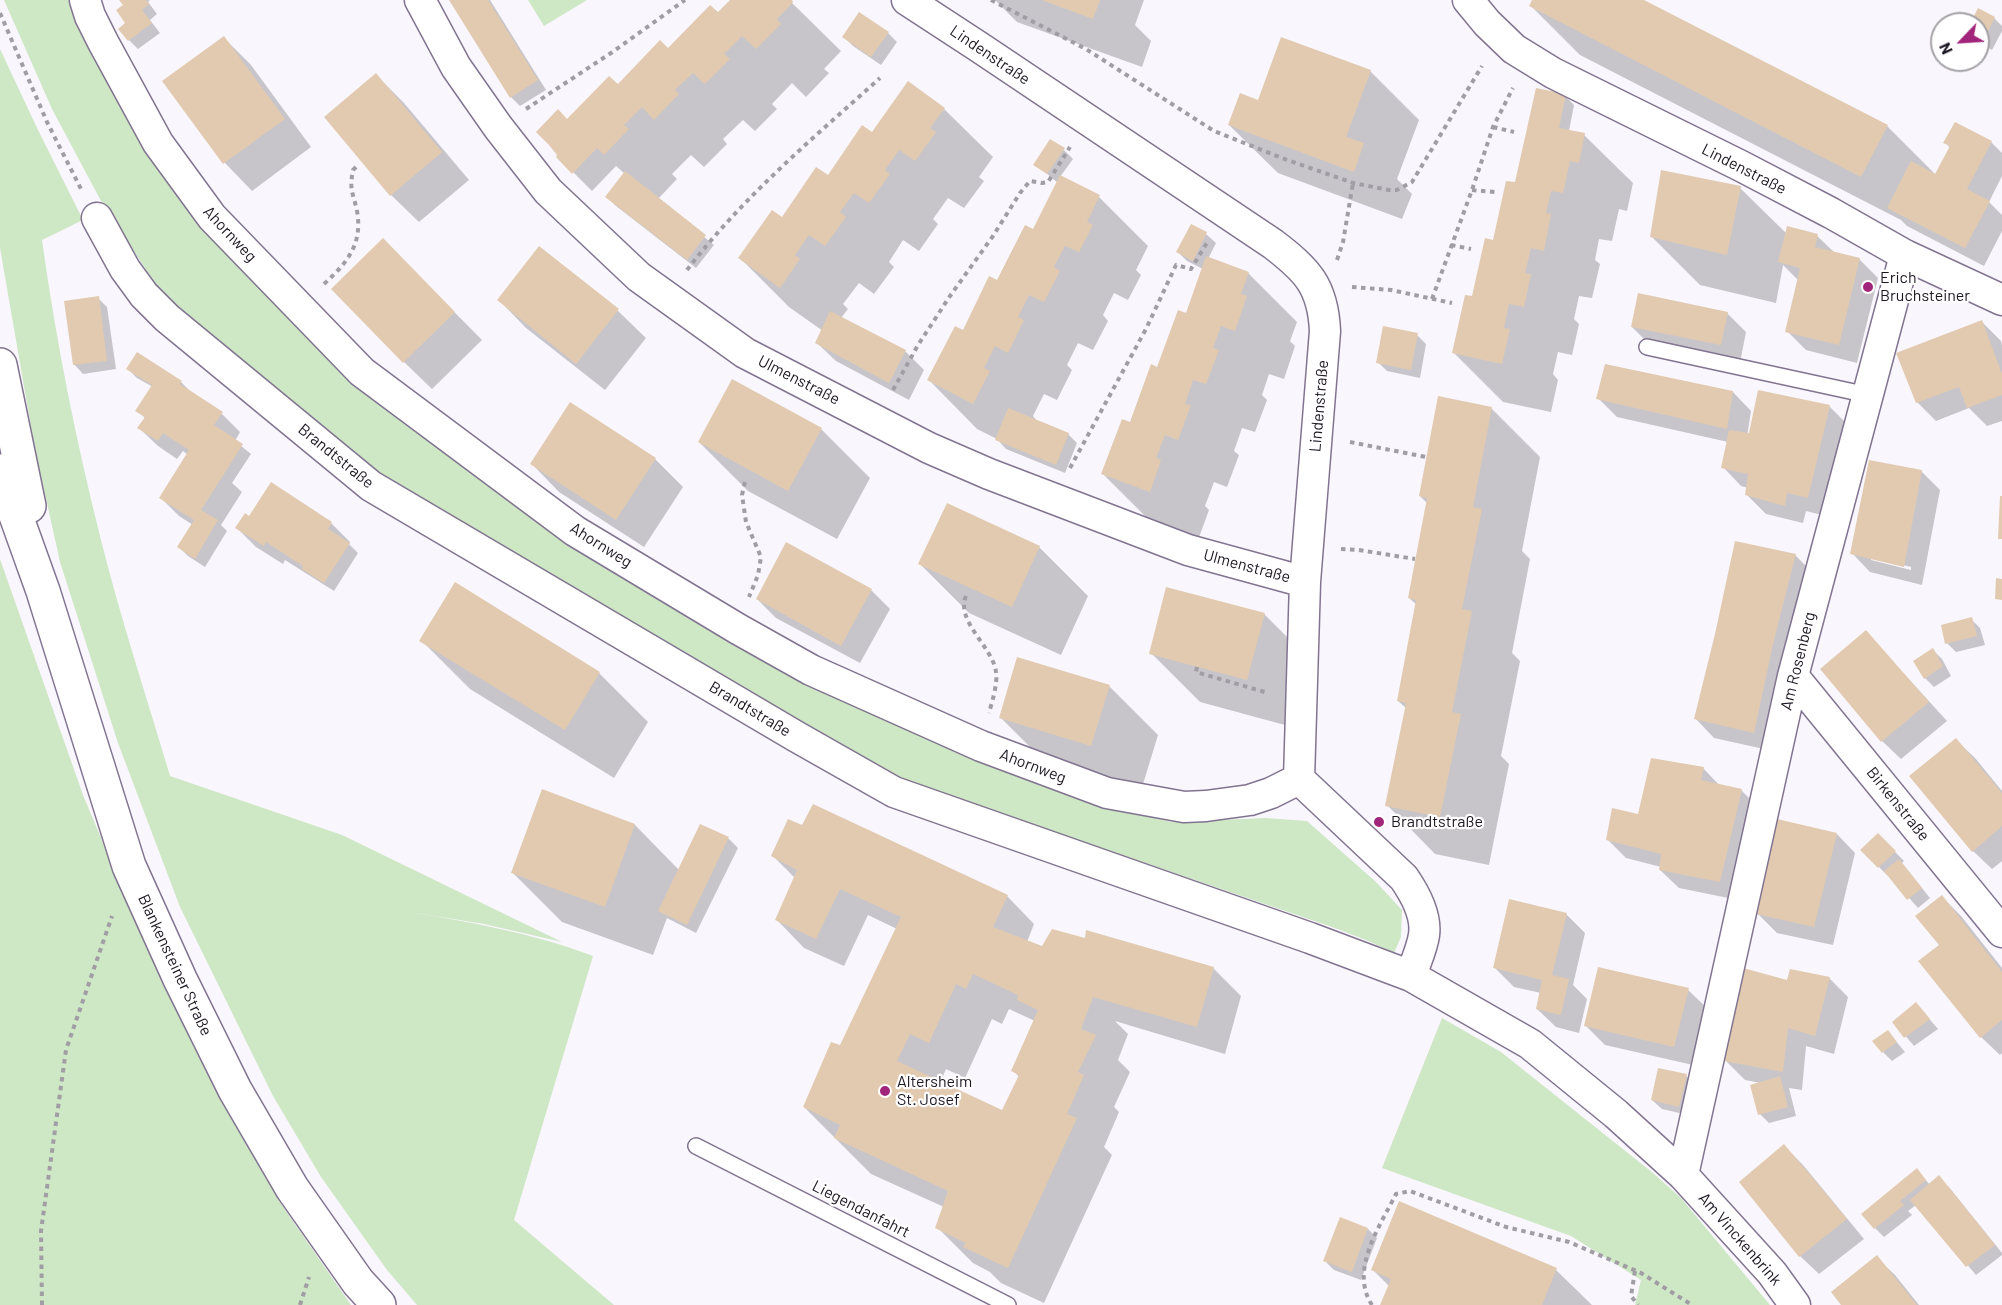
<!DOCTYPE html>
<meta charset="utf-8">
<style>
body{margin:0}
#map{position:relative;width:2002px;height:1305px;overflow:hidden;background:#f9f6fd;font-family:Barlow,sans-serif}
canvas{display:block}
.north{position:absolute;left:1930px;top:12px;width:60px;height:60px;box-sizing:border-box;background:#fff;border:2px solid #a4a2a6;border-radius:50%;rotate:245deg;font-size:16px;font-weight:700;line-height:24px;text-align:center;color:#1c1621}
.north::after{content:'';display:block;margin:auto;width:21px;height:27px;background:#a1257a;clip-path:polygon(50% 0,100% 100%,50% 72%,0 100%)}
</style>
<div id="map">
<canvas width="2002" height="1305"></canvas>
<div class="north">N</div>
</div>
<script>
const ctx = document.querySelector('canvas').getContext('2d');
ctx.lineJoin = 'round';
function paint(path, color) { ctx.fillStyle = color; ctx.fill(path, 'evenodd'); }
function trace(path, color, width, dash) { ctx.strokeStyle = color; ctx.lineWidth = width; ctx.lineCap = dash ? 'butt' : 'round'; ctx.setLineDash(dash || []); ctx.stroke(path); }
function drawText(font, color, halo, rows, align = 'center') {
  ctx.font = font + ' Barlow,sans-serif'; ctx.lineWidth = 4.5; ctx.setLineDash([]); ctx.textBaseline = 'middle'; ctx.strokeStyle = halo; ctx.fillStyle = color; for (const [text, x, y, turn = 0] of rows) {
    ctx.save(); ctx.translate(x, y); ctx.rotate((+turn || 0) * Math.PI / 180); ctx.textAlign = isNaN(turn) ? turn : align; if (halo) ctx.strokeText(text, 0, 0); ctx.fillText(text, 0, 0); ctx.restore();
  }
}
const green = new Path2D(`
 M4,0H71L217,235L581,546L815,689L1065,794L1171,822L1266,818L1307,821L1376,882L1402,910L1401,937L1394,953L1366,940L1332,927L891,776L370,476L170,306L101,201L52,109Z
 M528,0H587L544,26Z
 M0,49L38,130L83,220L42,240C56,341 76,441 101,540C121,620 147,698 170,776L342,835L562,942L484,924L398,910C464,921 530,932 593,956L514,1220L614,1305H417L387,1270L321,1177L273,1096L180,907L118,743L60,562L34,444L0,248Z
 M0,559L83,795L162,983L281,1204L351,1305H0Z
 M1442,1018L1501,1052L1653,1173L1681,1198L1770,1305H1635L1641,1280L1571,1236L1382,1168Z`);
const shadow = new Path2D(`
 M121,0H150L148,2L157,14L150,20L160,33L138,49L129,40L125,5Z
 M451,0H490L546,90L520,106L511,97Z
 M732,0H789L841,51L824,69L829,73L806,97L792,83L772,104L777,109L755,131L743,120L723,139L727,144L704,167L691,155L672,174L677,179L658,199L714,245L696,268L616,206L607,197L625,174L616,166L592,191L558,157L567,121L718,14Z
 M995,0H1144L1135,25L1151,41L1142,67L1017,22Z
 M1534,0H1642L1887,126L1936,175L1950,148L1945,142H1991L2002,153V176L1989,202L2002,215V231L1984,266L1907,226L1901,220L1580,55L1531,6Z
 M1979,10L1995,19L2002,26V31L1992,50L1978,42V24H1972Z
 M888,33L897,42L881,65L853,46L844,37Z
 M224,38L251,65L311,147L252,191L225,163L165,81Z
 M1370,71L1419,120L1397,179L1412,194L1402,219L1278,173L1229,125L1259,102Z
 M376,75L404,103L469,180L419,222L391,195Z
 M1565,96L1574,105L1569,131L1584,135L1633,183L1627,211L1619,209L1612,241L1599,239L1595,260L1600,264L1592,298L1579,296L1574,319L1579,324L1572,355L1558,352L1553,374L1558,380L1551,412L1503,402L1454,353L1516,184Z
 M944,109L993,157L979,177L984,181L964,208L948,198L933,219L938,224L919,251L903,240L889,262L894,267L874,294L859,283L843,304L848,309L841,318L905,351L924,370L909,400L836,361L817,343L823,331L789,307L740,258L873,134Z
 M1064,150L1073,159L1060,177L1099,197L1148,246L1136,270L1141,275L1128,300L1114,293L1103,315L1108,321L1093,350L1078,343L1067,365L1072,370L1057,400L1044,394L1033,416L1038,422L1068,434L1077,443L1065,473L1006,449L997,439L977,429L929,380L1033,231L1058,183L1035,164Z
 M1740,188L1787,234L1817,236L1835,253L1859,259L1878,278L1857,363L1806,350L1787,331L1799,281L1783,265L1776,303L1700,285L1651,236Z
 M1192,226L1206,234L1216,243L1208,259L1248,273L1297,322L1290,341L1295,346L1284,379L1269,374L1262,395L1267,400L1255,432L1242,428L1234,451L1239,455L1227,487L1214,482L1205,506L1209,510L1198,540L1152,523L1103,474L1187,315L1203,269L1187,261L1178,252Z
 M383,240L482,340L432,389L404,362Z
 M539,248L618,311L646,338L605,390L526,328L499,300Z
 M98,298L107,307L116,369L83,374L74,364Z
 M1727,313L1746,332L1740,363L1651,346L1632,327Z
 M1982,322L2001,341L2002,345V421L1987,426L1969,408L1936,421L1917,402Z
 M1417,335L1426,344L1420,378L1387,371L1378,362Z
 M138,354L181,382L195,396L222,414L240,432L235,441L251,454L232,483L242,492L221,525L227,531L205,567L188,556L179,547L193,525L179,516L161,498L188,455L183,451L177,459L158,446L139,428L146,419L137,410L153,387L137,378L128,369Z
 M1733,392L1751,411L1747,437L1829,406L1848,425L1826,516L1806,511L1803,523L1766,514L1747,495L1748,488L1741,486L1723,467L1728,442L1617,417L1598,398Z
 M1491,408L1540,457L1522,551L1530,559L1512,653L1520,661L1501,756L1509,764L1489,865L1435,854L1387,805L1406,708L1398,701L1417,605L1409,598L1427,503L1420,496Z
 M821,429L870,478L837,539L748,491L699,442Z
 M655,459L683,487L644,547L559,492L532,464Z
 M1921,471L1940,490L1922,585L1870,572L1852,553ZM1871,557L1911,567V570L1871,560Z
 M250,518L331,523L350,542L349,544L358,553L334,591L285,560L283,564L256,547L237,528Z
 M1039,547L1088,596L1061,655L969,613L920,564Z
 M1795,555L1814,574L1773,751L1714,738L1696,719Z
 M456,584L599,673L648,722L614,778L470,689L421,640Z
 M871,590L890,609L860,663L776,618L757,599Z
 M1264,614L1313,663L1296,728L1200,702L1151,653Z
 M1971,619L1980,628L1985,645L1956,652L1947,643Z
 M1866,632L1947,721L1901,759L1882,741Z
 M1933,650L1942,659L1951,676L1934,687L1925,678Z
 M1109,686L1158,735L1140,794L1049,766L1000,717Z
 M1956,740L1975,758L2002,791V861L1992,869L1973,851Z
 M1703,768L1720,786L1741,790L1760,809L1738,900L1679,888L1660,870L1661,867L1626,858L1607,839Z
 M635,825L679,870L701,826L729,839L738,848L696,933L667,918L653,955L562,922L513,873Z
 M1837,834L1855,853L1833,945L1777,933L1758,914Z
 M1878,835L1904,861L1902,863L1930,898L1918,908L1889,875L1888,876L1862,850Z
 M773,856L1007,896L1034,924L1027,942L1043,948L1213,968L1241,996L1225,1054L1115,1021L1128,1034L1118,1060L1130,1072L1114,1107L1119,1112L1104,1147L1112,1155L1044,1303L1001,1283L990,1272L973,1263L937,1227L944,1207L871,1174L804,1107L841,1047L897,929L868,915L844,966L804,948L777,920L795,878ZM1009,1009L1035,1021L1013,1070L1019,1077L1003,1112L940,1083L946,1069L965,1078L992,1019L1002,1024Z
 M1942,897L1961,916L2002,968V1053L2000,1055L1981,1037Z
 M1566,914L1585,933L1573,985L1587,999L1579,1033L1556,1027L1537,1009L1541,993L1514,987L1495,968Z
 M1829,978L1848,997L1834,1054L1806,1046L1802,1090L1789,1088L1796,1116L1769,1123L1760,1114L1761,1083L1745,1080L1726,1061L1788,982Z
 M1688,990L1707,1008L1693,1065L1605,1045L1586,1026Z
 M1925,1014L1938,1029L1914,1046L1894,1022Z
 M1888,1032L1905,1052L1892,1061L1883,1052Z
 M1686,1076L1695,1085L1688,1115L1662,1109L1652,1100Z
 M1784,1146L1803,1165L1864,1239L1819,1274L1800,1256Z
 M1917,1170L1930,1185L1948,1186L2002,1253V1255L1976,1275L1916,1205L1908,1211L1912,1215L1884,1237L1875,1228Z
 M1368,1229L1377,1238L1361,1280L1334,1270L1325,1261Z
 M1876,1257L1895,1275L1919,1305H1843Z
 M1373,1270H1556L1592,1305H1382L1389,1286Z`);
const building = new Path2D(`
 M119,0H146L149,4L142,10L152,23L128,41L118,29L125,23L116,10L123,5Z
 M449,0H488L538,80L510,98Z
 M730,0H792L793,2L777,19L781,24L756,49L742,36L724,54L730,59L705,84L693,73L675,90L679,94L654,120L642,107L624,125L629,129L604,155L597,148L572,174L556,157L557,155L549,145L536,132L558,109L567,119L609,76L618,84L660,40L668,48L710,5L718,12Z
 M1042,0H1100L1093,19Z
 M1532,0H1644L1888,125L1861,177L1529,6Z
 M1978,8L1995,17L1983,42L1978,40V24H1970Z
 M859,12L889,32L871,57L842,37Z
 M224,36L285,119L223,164L162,81Z
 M1281,37L1371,70L1346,137L1364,143L1354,172L1228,125L1240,93L1258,100Z
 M376,73L442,152L390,196L324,117Z
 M908,81L945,108L930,128L936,132L915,161L899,150L885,170L890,174L869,203L854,193L840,212L846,217L825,246L809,235L795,255L800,259L780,288L738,258L772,210L782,217L816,167L828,175L862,125L872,132Z
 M1536,88L1566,94L1559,128L1585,133L1579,163L1570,161L1563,193L1551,191L1546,213L1551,214L1544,251L1531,248L1525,273L1531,274L1524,307L1509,304L1504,328L1510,329L1502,364L1452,353L1465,295L1472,296L1485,238L1493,240L1506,181L1515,182Z
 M1955,122L1992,141L1967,189L1990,201L1965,248L1887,208L1911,161L1935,174L1950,146L1943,143Z
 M1050,139L1065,148L1047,174L1033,165Z
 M1661,170L1741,186L1727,255L1650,237Z
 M625,171L706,235L687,260L605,197Z
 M1060,175L1100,195L1087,222L1093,225L1079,252L1065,246L1054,267L1060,271L1044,302L1029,295L1018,317L1024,320L1008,353L995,346L984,368L990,371L973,404L927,380L955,326L963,330L989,276L997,280L1025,225L1033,229Z
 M1191,224L1207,232L1193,261L1176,252Z
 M1787,226L1818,234L1815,247L1860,258L1839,345L1785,332L1800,268L1778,262Z
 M383,238L455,312L403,363L331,289Z
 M539,246L619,309L576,364L497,300Z
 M1206,256L1249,272L1241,294L1247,296L1235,331L1221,326L1213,348L1219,350L1206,384L1193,380L1185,404L1191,405L1178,440L1165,435L1156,458L1161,460L1150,492L1101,474L1122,419L1130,422L1151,364L1157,367L1178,310L1186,313Z
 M1638,293L1728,312L1721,345L1631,327Z
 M99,296L107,361L73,365L64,301Z
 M830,311L906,350L889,383L815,343Z
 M1982,320L2002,374V395L1967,408L1959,387L1916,403L1896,353Z
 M1383,326L1418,333L1411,370L1376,363Z
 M137,352L182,381L180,384L223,412L214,425L243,444L201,510L218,520L195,559L177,547L194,520L159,498L189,450L163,433L158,441L137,428L145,417L135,411L152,385L126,369Z
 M1605,364L1733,391L1727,429L1596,399Z
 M732,379L822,428L788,491L698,442Z
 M1758,390L1830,405L1808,498L1787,493L1785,506L1745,495L1748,474L1721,468L1729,430L1749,433Z
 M1438,396L1492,407L1473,507L1482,509L1462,609L1472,611L1452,712L1461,714L1440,817L1385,806L1406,703L1397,701L1416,600L1408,598L1427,498L1419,496Z
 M570,402L656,458L616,520L530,464Z
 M1008,408L1069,433L1056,465L995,440Z
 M1869,460L1922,470L1904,567L1850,554Z
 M271,482L332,522L328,529L350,543L324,583L302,569L303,566L266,542L264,546L235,528L245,513L249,516Z
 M2000,496H2002V539H1998Z
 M947,503L1040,546L1012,607L918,564Z
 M1735,541L1796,554L1773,644L1754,733L1694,719L1715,634Z
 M786,542L872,589L841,646L756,599Z
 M1996,578L2002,579V600L1995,599Z
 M455,582L600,672L565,730L419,641Z
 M1166,587L1265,613L1247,680L1149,654Z
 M1972,617L1977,636L1945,644L1941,625Z
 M1866,630L1929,702L1881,742L1820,669Z
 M1933,648L1943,666L1924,679L1913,661Z
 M1017,657L1110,685L1091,746L999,718Z
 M1956,738L2002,793V826L1972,852L1909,776Z
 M1651,758L1704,767L1701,780L1742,789L1720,882L1659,870L1661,854L1606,840L1612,808L1638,814Z
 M542,789L635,824L605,907L511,873Z
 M813,804L1008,895L993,927L1042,946L1052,929L1085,938L1086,930L1214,967L1197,1027L1093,997L1081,1029L1096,1035L1078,1072L1084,1075L1067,1114L1077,1118L1008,1268L963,1247L966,1243L935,1228L948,1191L834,1138L840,1125L803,1107L831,1042L840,1045L901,917L840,889L816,939L775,920L797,870L771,856L788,819L802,825ZM973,974L1018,995L1017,1000L1038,1010L1011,1071L1019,1075L1002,1110L897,1061L910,1034L929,1043L956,984L966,989Z
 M1777,819L1837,833L1814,927L1756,914Z
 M700,824L729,837L687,925L658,911Z
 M1878,833L1896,851L1878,868L1860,850Z
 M1899,859L1922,888L1907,900L1884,871Z
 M1942,895L2002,972V1020L1980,1038L1918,961L1939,945L1915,916Z
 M1509,899L1567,913L1552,975L1569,979L1561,1015L1536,1009L1542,980L1493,968Z
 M1598,967L1689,988L1674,1047L1584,1026Z
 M1743,968L1787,980L1790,969L1830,977L1815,1036L1788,1028L1783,1072L1724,1061Z
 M1916,1002L1930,1019L1904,1038L1892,1022Z
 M1888,1030L1897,1042L1882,1053L1872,1041Z
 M1658,1068L1687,1074L1679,1107L1651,1100Z
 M1780,1076L1788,1107L1758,1115L1750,1085Z
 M1784,1144L1847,1219L1799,1257L1739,1182Z
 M1917,1168L1926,1180L1900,1201L1904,1205L1874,1229L1861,1214Z
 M1939,1175L1995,1245L1966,1267L1910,1200Z
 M1399,1201L1557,1268L1542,1305H1380L1391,1279L1371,1270Z
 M1340,1217L1368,1228L1352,1272L1323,1261Z
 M1877,1255L1904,1289L1917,1305H1841L1831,1292Z`);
const path = new Path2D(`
 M991,0L1086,49L1214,131L1282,158L1353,183L1389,190H1397L1412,182L1482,66
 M0,13L47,122L81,189
 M526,109L611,53L685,0
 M1493,127L1514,132
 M1472,190L1495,192
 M1451,245L1471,249
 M1337,260L1343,242L1353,183
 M687,270C742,198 813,138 880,78
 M324,284C347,263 363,244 357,211C353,192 349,191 353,170L357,166
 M1352,287L1391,290L1452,303
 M1432,299L1472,190L1493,127L1513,88
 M893,390L918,345L950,296L993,236L1020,193L1030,181L1042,183L1048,182L1070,147
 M1350,442L1426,457
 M1070,468L1146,329L1176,265L1191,269L1208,241
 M745,482L742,495L746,522L761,557L758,575L749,597
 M1341,549L1359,550L1415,559
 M966,596C955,621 993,647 996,672C998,683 992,702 989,713
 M1197,667L1196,672L1268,693
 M1635,1271L1631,1296L1638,1305
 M42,1305L41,1231L66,1050L112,916
 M300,1305L309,1277
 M1372,1305C1349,1270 1380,1226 1396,1194L1410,1191L1506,1227L1569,1242L1641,1273L1692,1305`);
const service = new Path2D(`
 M1647,347L1868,395
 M696,1146L1008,1305`);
const minor = new Path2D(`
 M85,0L90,16L103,42L158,143L212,217L362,372L575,531L738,629L811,670L981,746L1107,793L1184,807L1206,806L1250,800L1271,793L1299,779
 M420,0L456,67L498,127L548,191L639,277L745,353L929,448L989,474L1188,550L1305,582
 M907,0L979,47L1273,244C1307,270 1323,286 1325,331L1305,582L1299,779L1404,878C1415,894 1427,915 1424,935C1422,949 1415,963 1411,976
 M1468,0L1487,23L1514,49L1553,73L1741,166L1831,213L1905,255L2002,300
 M97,218L125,269L144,295L167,318L371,486L797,737L894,792L1310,938L1411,976L1530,1044L1616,1114L1683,1175L1772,1273L1795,1305
 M1793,676L2002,932
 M1683,1175L1793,676L1905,255`);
const secondary = new Path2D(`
 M0,365L29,506
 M0,471L43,591L129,866L180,979L235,1090L292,1188L358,1282L379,1305`);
const markers = [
 [1868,287,6,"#a1257a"],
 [1379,822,6,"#a1257a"],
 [885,1091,6,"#a1257a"]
];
const streetNames = [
 ["Lindenstraße",990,55,34],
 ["Lindenstraße",1744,169,27],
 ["Ahornweg",230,234,47],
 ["Ulmenstraße",799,380,27],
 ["Lindenstraße",1319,406,-85],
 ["Brandtstraße",336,456,39],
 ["Ahornweg",601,545,32],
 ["Ulmenstraße",1247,566,15],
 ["Am Rosenberg",1798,661,-76],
 ["Brandtstraße",750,709,31],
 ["Ahornweg",1033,766,21],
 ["Birkenstraße",1898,804,51],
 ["Blankensteiner Straße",175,965,65],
 ["Liegendanfahrt",861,1209,27],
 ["Am Vinckenbrink",1740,1239,49]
];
const poiNames = [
 ["Erich",1880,278],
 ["Bruchsteiner",1880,296],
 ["Brandtstraße",1391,822],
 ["Altersheim",897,1082],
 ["St. Josef",897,1100]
];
paint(green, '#cee7c5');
paint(shadow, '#0003');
paint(building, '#e1caaf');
trace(service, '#827490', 18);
trace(minor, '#827490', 33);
trace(secondary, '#827490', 36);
trace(path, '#a19da5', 4, [4.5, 4.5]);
trace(service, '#fff', 15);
trace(minor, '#fff', 30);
trace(secondary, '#fff', 33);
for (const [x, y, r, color] of markers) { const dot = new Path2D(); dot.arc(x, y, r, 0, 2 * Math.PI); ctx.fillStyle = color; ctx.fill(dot); trace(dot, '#fff', 2); }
drawText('16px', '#1c1621', '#fff', streetNames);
drawText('16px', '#1c1621', '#fff', poiNames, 'left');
</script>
